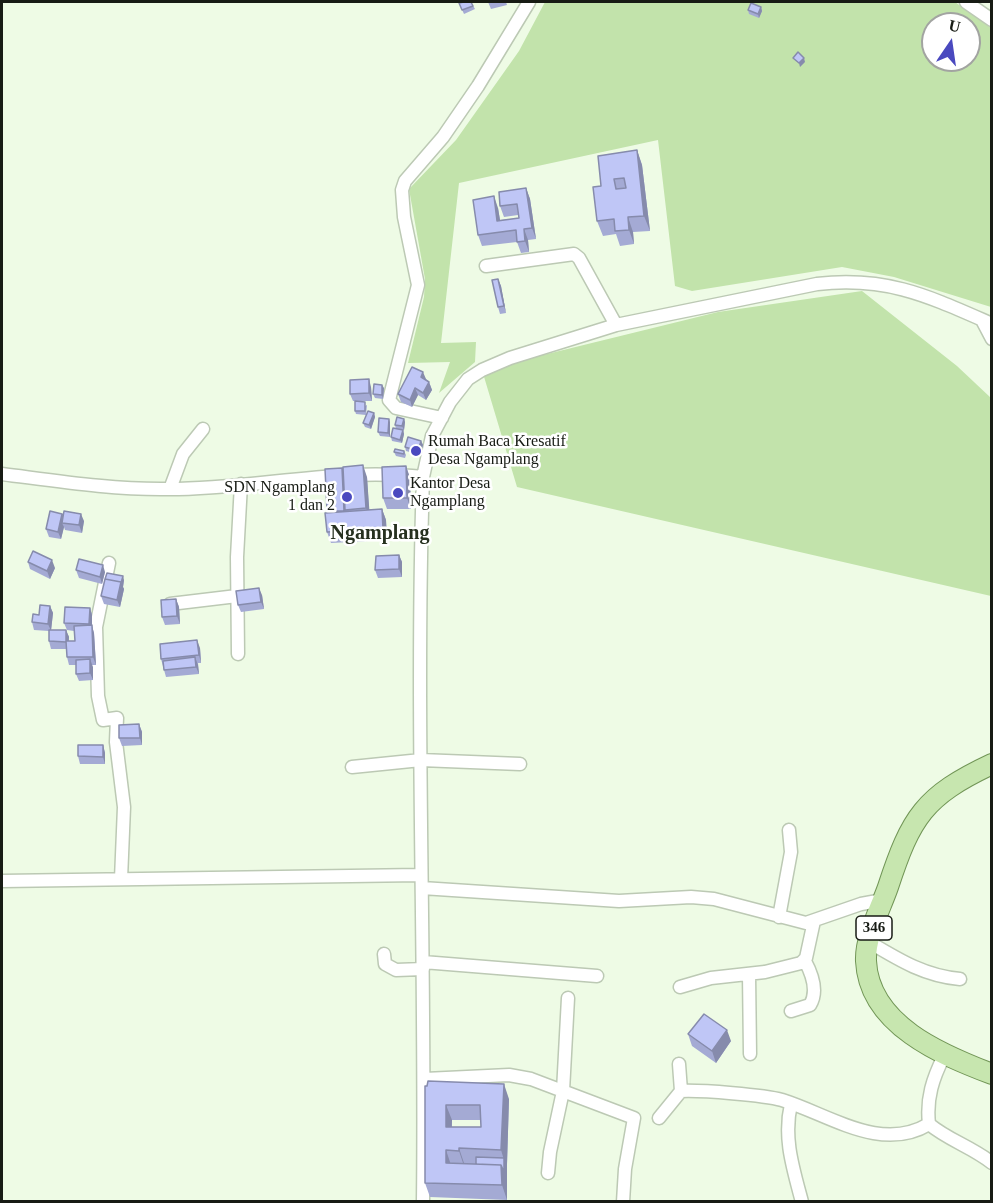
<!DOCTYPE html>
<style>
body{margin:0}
#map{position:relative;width:993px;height:1203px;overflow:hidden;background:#eefbe5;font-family:Georgia,serif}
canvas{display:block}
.frame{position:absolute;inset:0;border:3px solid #171b14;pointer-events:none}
.north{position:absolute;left:921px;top:12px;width:60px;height:60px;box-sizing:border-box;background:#fff;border:2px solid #a2a4a1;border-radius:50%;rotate:13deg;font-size:16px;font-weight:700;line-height:24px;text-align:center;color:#171b14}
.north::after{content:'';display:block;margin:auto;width:21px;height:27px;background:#4a49bf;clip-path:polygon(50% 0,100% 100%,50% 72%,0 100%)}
</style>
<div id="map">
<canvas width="993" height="1203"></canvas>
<div class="frame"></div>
<div class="north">U</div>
</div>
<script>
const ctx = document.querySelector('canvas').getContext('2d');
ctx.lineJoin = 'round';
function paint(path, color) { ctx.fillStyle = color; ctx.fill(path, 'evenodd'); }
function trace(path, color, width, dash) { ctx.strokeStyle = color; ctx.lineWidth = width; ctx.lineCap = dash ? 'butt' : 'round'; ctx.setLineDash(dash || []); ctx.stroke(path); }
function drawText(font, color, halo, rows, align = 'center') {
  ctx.font = font + ' Georgia,serif'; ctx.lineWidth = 5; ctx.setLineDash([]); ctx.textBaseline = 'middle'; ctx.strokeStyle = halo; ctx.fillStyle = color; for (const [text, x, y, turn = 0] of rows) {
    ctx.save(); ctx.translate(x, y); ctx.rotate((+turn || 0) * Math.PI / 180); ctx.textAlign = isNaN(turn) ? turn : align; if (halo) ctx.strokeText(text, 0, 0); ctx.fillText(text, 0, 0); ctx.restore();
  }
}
const green = new Path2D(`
 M545,2H955L991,28V307L894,277L842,267L692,291L675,286L658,140L459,183L441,343L476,342L475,362L439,393L450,362L408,363L424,297L425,279L409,189L456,140L519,51ZM933,24H969V60H933Z
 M862,291L957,366L991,398V596L517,487L482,370L718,312Z`);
const street = new Path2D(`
 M966,2L992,20
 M486,266L574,254L579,258L616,325
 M982,320L992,339
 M442,418L396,408L389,400L418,285L404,217L402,190L405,181L443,137L478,86L529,2
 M2,474C57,481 113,490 169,489C254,489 339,467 423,477L432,436L450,402L468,379L482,370L510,358L616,325L817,284C887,276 928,296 992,324
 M170,489L183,454L203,429
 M109,563L96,627L98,696L103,720L117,718L116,742L124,807L121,879
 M170,604L237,596
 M238,654L237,557L241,484
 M352,767L421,760L520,764
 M2,881L420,875
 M422,888L619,901L691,897L714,899L806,923L861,904L883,900
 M779,917L791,852L789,830
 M869,942C899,960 925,976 960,979
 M384,954L385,964L396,970L423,969
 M423,962L597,976
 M749,974L750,1054
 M680,987L711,978L765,972L801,963L806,958L814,921
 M791,1011L810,1005C818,992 812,974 805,961
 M944,1056C933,1078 926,1098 929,1124C948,1140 972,1147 992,1163
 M679,1064L681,1091C701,1090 764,1095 782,1100C830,1115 881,1153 929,1124
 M425,1079L509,1075L531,1079L634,1118L625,1169L623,1202
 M791,1104C783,1138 793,1168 802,1202
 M659,1118L681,1091
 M548,1173L550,1152L563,1091L568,998
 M423,1202C426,960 415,719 423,477`);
const primary = new Path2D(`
 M992,764C924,796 911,817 888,887C880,910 865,937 866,961C869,1025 942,1055 992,1074`);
const wall = new Path2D(`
 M471,2L475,9L464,14L459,3Z
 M488,2H506L507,5L491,9Z
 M761,7L762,11L759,18L749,14L748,10Z
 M637,150L642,165L650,231L633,232L634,244L620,246L616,234L603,236L597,221L601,186Z
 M526,188L530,199L536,239L528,240L529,252L521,253L517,242L482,246L478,235L498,208L500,220L519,218L518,215L504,217L500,206Z
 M498,279L501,286L506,313L500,314L498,307Z
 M426,379L429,382L432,390L426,400L418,395L412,407L401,402L398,394Z
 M371,387L372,401H353L350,394Z
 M384,388L383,399L375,398L373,394Z
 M367,405L366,415L356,414L355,411Z
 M374,413L375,417L371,429L365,427L363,423Z
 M404,419L405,422L404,430L396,429L395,425Z
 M390,422V437L380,436L378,432Z
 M403,430L404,434L402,443L392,441L391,437Z
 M421,441L423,445L420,455L406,451L405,447Z
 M404,451L406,455L405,458L396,456L394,452Z
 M406,466L410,478L411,509H387L383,498Z
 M342,468L343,471L367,477L369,510L382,509L386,520L387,540L331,543L327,532V511Z
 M62,514L63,517L84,521L82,533L65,530L64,527L61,539L49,537L46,529Z
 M399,555L402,562V577L378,578L375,570Z
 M28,562L55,568L50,579L30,569Z
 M76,570L105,572L102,584L79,578Z
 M124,580L123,587L124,589L120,607L104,604L101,596Z
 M262,595L264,609L241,612L238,605Z
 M176,599L179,607L180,624L165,625L162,617Z
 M50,606L53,613L51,630H66L69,637V641H75L74,631L67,630L64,623L90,608L92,615V626L94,633L96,665H92L93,680L79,681L76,674V665H69L67,657V649H51L49,641V631L34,630L32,622Z
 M200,648L201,663H198L199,674L166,677L161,659Z
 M139,724L142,732V745L122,746L119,738Z
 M103,745L105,753V764H80L78,756Z
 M688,1034L731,1041L716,1063L692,1046Z
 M425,1086L509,1099L507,1164V1200L430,1197L425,1183ZM452,1120H481V1127H452Z`);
const shadedWall = new Path2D(`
 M761,7L762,11L759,18L758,14Z
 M804,58L805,62L800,67L799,63Z
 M637,150L642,165L650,231L644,216Z
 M526,188L530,199L536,239L532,228Z
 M494,196L498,208L502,232L497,221Z
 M628,217L633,232L634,244L629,230Z
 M524,229L528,240L529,252L525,241Z
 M498,279L501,286L506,313L504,306Z
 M423,372L426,379L423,385L421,377Z
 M369,379L371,387L372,401L369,393Z
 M429,382L432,390L426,400L423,393Z
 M382,385L384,388L383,399L382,395Z
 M415,388L418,395L412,407L410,400Z
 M374,413L375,417L371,429L369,425Z
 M389,419L390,422V437L388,433Z
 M404,419L405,422L404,430L402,426Z
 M403,430L404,434L402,443L400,440Z
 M421,441L423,445L420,455L418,451Z
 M363,465L367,477L370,519L366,508Z
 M406,466L410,478L411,509L407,498Z
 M342,468L346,479L345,510L347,516L348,522L344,511Z
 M382,509L386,520L387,540L383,529Z
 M62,514L65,521L62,523L64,527L61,539L58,532Z
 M81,514L84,521L82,533L79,525Z
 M399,555L402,562V577L399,569Z
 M52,560L55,568L50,579L47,571Z
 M103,565L105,572L102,584L100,577Z
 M123,576L124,580L123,587L124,589L120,607L117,600Z
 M259,588L262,595L264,609L261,602Z
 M176,599L179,607L180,624L177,616Z
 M50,606L53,613L51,631L48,624Z
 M90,608L92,615V626L94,633L96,665L93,657L92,631L89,624Z
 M66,630L69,637L68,649L66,642Z
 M197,640L200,648L201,663L199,655Z
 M195,657L198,665L199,674L196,667Z
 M90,659L93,667V680L90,673Z
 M139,724L142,732V745L140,738Z
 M103,745L105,753V764L103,757Z
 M727,1030L731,1041L716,1063L712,1051Z
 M504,1084L509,1099L507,1164V1200L502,1185L501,1165L504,1160L501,1150Z
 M446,1105L452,1120L451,1141L446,1127Z
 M459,1148L464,1163V1166L459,1151Z
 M446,1150L451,1165L446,1163Z`);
const building = new Path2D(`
 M464,2H471L473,6L462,10L459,3Z
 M751,3L761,7L758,14L748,10Z
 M798,52L804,58L799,63L793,58Z
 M637,150L644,216L628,217L629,230L615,231L614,219L597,221L593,187L601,186L598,156ZM624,178L626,188L616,189L614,179Z
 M526,188L532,228L524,229L525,241L517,242L516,230L478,235L473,200L494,196L497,221L519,218L517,204L500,206L499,192Z
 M498,279L504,306L498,307L492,280Z
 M412,367L423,372L421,377L429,382L423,393L415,388L410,400L398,394Z
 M369,379V393L350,394V380Z
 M374,384L382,385V395L373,394Z
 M355,401L365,402V411H355Z
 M368,411L374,413L369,425L363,423Z
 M397,417L404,419L402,426L395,425Z
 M379,418L389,419L388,433L378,432Z
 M393,428L403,430L400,440L391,437Z
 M408,437L421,441L418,451L405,447Z
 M395,449L404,451V454L394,452Z
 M363,465L366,508L345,510L343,467Z
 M406,466L407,498H383L382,467Z
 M342,468L344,511H327L325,469Z
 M382,509L383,529L327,532L325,513Z
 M50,511L62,514L58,532L46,529Z
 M64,511L81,514L79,525L62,523Z
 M33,551L52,560L47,571L28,562Z
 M399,555V569L375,570L376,556Z
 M79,559L103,565L100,577L76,570Z
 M107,573L123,576L121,583V582L105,579Z
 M105,579L121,582L117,600L101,596Z
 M259,588L261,602L238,605L236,591Z
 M176,599L177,616L162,617L161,600Z
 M40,605L50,606L48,624L32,622L33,614L39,615Z
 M65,607L90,608L89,624L64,623Z
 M92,625L93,657H67L66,641H75L74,626Z
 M49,630H66V642L49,641Z
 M197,640L199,655L161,659L160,644Z
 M195,657L196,667L164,670L163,661Z
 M90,659V673L76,674V660Z
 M139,724L140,738H119V725Z
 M78,745H103V757L78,756Z
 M704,1014L727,1030L712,1051L688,1034Z
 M428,1081L504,1084L501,1150L459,1148V1151L446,1150V1163L501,1165L502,1185L425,1183V1086H427ZM446,1105H480L481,1127H446Z
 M476,1157L504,1158V1172L501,1165L476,1164Z`);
const markers = [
 [416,451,6,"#4a49bf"],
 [398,493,6,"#4a49bf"],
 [347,497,6,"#4a49bf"]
];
const shields = [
 [874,928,36]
];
const shieldNames = [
 ["346",874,928]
];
const poiNames = [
 ["Rumah Baca Kresatif",428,442],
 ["Desa Ngamplang",428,460],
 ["Kantor Desa",410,484],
 ["Ngamplang",410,502],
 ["SDN Ngamplang",335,488,"right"],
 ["1 dan 2",335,506,"right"]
];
const quarterNames = [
 ["Ngamplang",380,534]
];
paint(green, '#c2e3ab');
trace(street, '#bcc9b4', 15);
trace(primary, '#719556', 22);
trace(street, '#fff', 12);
trace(primary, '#c7e6af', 20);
paint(wall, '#a4aad4');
paint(shadedWall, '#868bac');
paint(building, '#bfc6f6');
trace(building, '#868bac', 1.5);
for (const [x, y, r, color] of markers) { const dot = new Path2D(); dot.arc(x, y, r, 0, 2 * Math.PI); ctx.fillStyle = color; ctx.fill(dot); trace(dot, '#fff', 2); }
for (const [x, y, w] of shields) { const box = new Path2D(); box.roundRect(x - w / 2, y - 12, w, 24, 4.5); ctx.fillStyle = '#fff'; ctx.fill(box); trace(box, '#171b14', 1.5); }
drawText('bold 15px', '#171b14', null, shieldNames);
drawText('16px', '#171b14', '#fff', poiNames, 'left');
drawText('bold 20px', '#26301f', '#fff', quarterNames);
</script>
